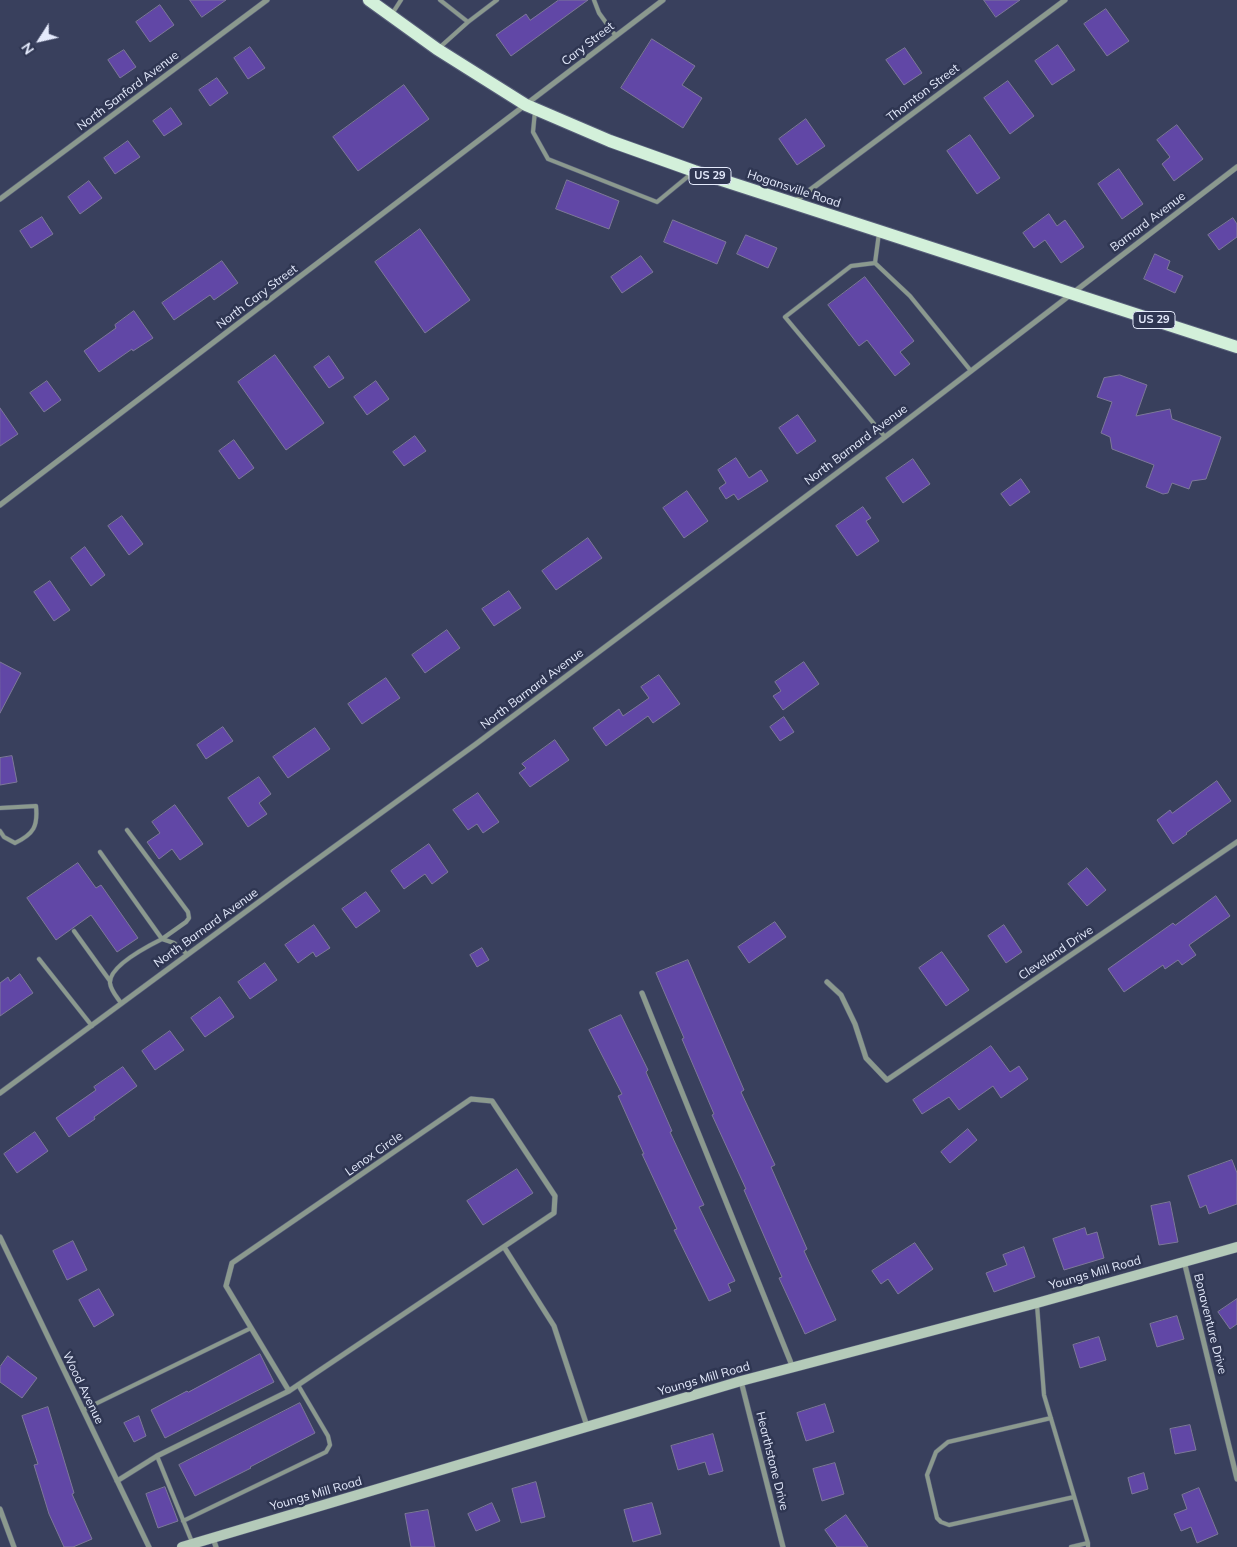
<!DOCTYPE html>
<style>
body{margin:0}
#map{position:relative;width:1237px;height:1547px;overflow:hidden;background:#39405d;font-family:Mulish,sans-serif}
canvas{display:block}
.north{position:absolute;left:15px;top:15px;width:50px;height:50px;-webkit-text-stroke:4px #2f3652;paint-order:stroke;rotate:235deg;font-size:14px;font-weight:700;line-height:20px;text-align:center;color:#e4eafc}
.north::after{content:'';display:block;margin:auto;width:18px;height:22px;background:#e4eafc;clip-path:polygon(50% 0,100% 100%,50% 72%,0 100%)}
</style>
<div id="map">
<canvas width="1237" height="1547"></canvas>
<div class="north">N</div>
</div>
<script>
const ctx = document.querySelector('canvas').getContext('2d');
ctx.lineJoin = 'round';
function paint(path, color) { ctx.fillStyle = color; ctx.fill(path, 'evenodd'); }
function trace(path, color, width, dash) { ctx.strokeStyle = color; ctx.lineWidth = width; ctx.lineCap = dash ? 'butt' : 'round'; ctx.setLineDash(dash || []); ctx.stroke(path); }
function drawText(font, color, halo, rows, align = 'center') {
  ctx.font = font + ' Mulish,sans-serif'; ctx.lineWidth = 5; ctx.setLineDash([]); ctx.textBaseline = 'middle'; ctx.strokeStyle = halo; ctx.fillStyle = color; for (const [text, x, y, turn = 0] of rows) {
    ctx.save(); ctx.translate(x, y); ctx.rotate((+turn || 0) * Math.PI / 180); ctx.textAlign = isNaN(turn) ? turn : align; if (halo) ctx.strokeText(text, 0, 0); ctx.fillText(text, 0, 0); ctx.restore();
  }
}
const building = new Path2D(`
 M190,0H226L202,17Z
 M559,0H588L511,56L496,35L526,14L530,20Z
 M984,0H1020L996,17Z
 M160,5L174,25L150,42L136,22Z
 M1106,9L1129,41L1107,56L1084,24Z
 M652,39L695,66L682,85L702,98L683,128L621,88Z
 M1058,45L1075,70L1052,85L1035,61Z
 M250,47L265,68L248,79L234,58Z
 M905,48L922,73L904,85L886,60Z
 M124,50L136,67L120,78L108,60Z
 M217,78L228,93L210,106L199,90Z
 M1008,81L1034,116L1010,134L984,98Z
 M404,85L429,119L358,171L333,137Z
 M171,108L182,124L164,136L153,121Z
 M806,119L825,146L797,165L779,139Z
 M1177,125L1203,159L1174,181L1162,164L1170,157L1157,140Z
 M970,135L1000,178L977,194L947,151Z
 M128,141L140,157L115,174L104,158Z
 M1119,169L1143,204L1122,219L1098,184Z
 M567,180L619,201L609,229L556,209Z
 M89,181L102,198L80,214L68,197Z
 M1049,214L1057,226L1065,220L1084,247L1061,263L1045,240L1034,248L1023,233Z
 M42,217L53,234L31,248L20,231Z
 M1233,218L1237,224V237L1219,250L1208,235Z
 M673,220L726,242L717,264L664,242Z
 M420,229L470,300L425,333L375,262Z
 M746,235L777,248L768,268L737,254Z
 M1155,254L1170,261L1167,269L1183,276L1175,293L1144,279Z
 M641,256L653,272L622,293L611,277Z
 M222,261L238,283L214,300L210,295L174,320L162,303Z
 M865,277L914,341L900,352L910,364L895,376L867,340L859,346L828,305Z
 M134,311L153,338L133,351L132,349L99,372L84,351L116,328L115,325Z
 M275,355L324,423L286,450L238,382Z
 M329,356L344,378L329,388L314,367Z
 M1120,375L1147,385L1136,416L1170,409L1172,419L1221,437L1206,479L1192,481L1189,489L1172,483L1168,493L1163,494L1146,487L1154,465L1112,449L1110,437L1101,433L1112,402L1097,397L1104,378Z
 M47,381L61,400L44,412L30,393Z
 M376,381L389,399L367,415L354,397Z
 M0,408L18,434L0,446Z
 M798,415L816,441L797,454L779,428Z
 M415,436L426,451L404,466L393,452Z
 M234,440L254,468L239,479L219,451Z
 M736,458L749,478L761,470L768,481L738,500L734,494L726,499L719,488L726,483L718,470Z
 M913,459L930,484L903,503L886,478Z
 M1021,479L1030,492L1010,506L1001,494Z
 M687,491L708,521L684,538L663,508Z
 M863,507L871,518L866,521L879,541L857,556L836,526Z
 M122,516L143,544L129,555L108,526Z
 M588,538L602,558L556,590L542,571Z
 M85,547L105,575L91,586L71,558Z
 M50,581L70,610L54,621L34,592Z
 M509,591L521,608L494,626L482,609Z
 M447,630L460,648L425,673L412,655Z
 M0,662L21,673L0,713Z
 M804,662L819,684L783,710L773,696L781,691L775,682Z
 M659,675L680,704L653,723L648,716L606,746L593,728L619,709L623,716L649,698L641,687Z
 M386,678L400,698L362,724L348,704Z
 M784,717L794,732L780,741L770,727Z
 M223,727L233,741L206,759L197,745Z
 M315,728L330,749L288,778L273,757Z
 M555,740L569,760L530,787L519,773L526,768L522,764Z
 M12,756L17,782L0,785V758Z
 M259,777L271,794L259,803L267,814L248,827L228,798Z
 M1217,781L1231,801L1186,833L1187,834L1173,844L1157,820L1170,810L1172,813Z
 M478,793L499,822L483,833L477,824L468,830L453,810Z
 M175,805L203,844L180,860L172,849L159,859L147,842L160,833L152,822Z
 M429,844L448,872L432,884L425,874L404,889L391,871Z
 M78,863L96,888L101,885L138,938L117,952L91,915L56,940L27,898Z
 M1087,868L1106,890L1087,906L1068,884Z
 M366,892L380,911L356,928L342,909Z
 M1216,896L1230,916L1189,945L1196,955L1182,965L1178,960L1165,969L1163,965L1124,992L1108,969L1173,923L1175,925Z
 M775,922L786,937L749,963L738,947Z
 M314,925L330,948L316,957L313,952L298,963L285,945Z
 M1004,925L1022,952L1006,963L988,936Z
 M482,948L489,960L477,967L470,955Z
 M942,952L969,990L946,1006L919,968Z
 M688,960L744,1090L741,1092L775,1165L771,1167L807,1249L804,1251L836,1320L805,1334L779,1278L782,1277L744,1190L746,1189L712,1115L714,1114L682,1039L684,1038L656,973Z
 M265,963L277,980L250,999L238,982Z
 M20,974L33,993L0,1016V983L8,977L10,981Z
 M220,997L234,1017L205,1037L191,1018Z
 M621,1015L648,1070L646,1072L672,1131L670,1132L704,1205L699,1207L735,1281L728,1284L731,1291L709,1301L674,1230L677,1229L642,1154H644L618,1096L622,1094L589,1030Z
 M170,1031L184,1050L155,1070L142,1051Z
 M991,1046L1010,1072L1019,1066L1028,1079L1001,1098L993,1086L959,1110L949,1097L922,1114L913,1100Z
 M123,1067L137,1086L94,1117L95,1119L69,1137L56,1118L96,1090L94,1087Z
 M968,1129L977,1140L950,1163L941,1152Z
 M35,1132L48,1151L17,1173L4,1154Z
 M1232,1160L1237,1173V1204L1209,1214L1206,1205L1200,1208L1188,1176Z
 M517,1169L533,1193L483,1225L467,1201Z
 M1170,1202L1178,1242L1159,1245L1151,1206Z
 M1085,1228L1087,1235L1097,1232L1104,1258L1064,1270L1053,1239Z
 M73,1241L87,1270L67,1280L53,1251Z
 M915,1243L933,1269L898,1294L888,1279L881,1284L872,1271Z
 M1024,1247L1035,1277L994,1292L986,1273L1007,1265L1003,1255Z
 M99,1289L114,1315L94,1327L79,1300Z
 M1237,1299V1324L1230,1329L1218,1312Z
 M1177,1316L1184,1339L1157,1347L1150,1324Z
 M1099,1337L1106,1360L1080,1368L1073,1345Z
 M260,1354L274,1382L165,1438L151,1410L187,1391L188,1392Z
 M8,1356L37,1378L22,1398L0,1382V1367Z
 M300,1403L315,1433L250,1467L251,1468L195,1496L179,1465Z
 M825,1404L834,1432L806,1441L797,1413Z
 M48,1407L74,1493L72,1494L92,1539L73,1547H64L49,1514L34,1465L38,1464L22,1416Z
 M139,1416L146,1436L134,1442L124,1423Z
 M1190,1425L1196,1450L1175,1454L1170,1429Z
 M713,1434L723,1471L709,1475L705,1462L678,1470L671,1446Z
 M835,1463L844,1494L822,1501L813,1469Z
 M1144,1473L1148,1489L1132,1494L1128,1478Z
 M536,1482L545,1517L521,1523L512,1489Z
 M165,1487L178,1521L158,1528L146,1494Z
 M1199,1488L1218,1534L1197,1543L1191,1527L1181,1531L1174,1514L1187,1509L1182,1495Z
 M492,1503L500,1521L476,1531L468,1514Z
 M652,1503L661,1534L633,1542L624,1510Z
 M428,1510L435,1547H411L405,1514Z
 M846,1515L868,1547H837L825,1530Z`);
const lane = new Path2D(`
 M440,0L468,22
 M594,0L599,13L615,35
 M392,14L401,0
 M439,48L468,22L497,0
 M535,111L533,132L548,159L657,202L691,174
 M875,263L879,233
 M885,437L785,317L851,266L875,263L910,296L971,371
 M0,808L36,806C38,826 34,834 15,843L4,837L0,831
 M100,852L162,939L186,922L189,918L188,912L127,830
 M74,931L110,981
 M39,959L92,1026
 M121,1003C117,997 111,991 110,983C109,966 148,946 162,939L174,943L187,954
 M1037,1305L1044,1395L1088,1543
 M83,1410L251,1328
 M1051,1418L948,1442L936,1452L927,1475L937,1518L941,1522L949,1525L1074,1497
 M157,1456L192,1542
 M183,1521L326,1452L330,1445L328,1436L298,1385
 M1071,1547L1088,1543V1547`);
const street = new Path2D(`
 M0,199L267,0
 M794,202L1065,0
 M0,505L663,0
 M827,982L841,995L855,1024L866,1058L887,1080L1237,842
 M642,993L793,1368
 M0,1093L290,879L476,744L885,437L1237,167
 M0,1237L149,1547
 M504,1247L554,1326L587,1426
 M1184,1261L1237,1479
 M741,1381L783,1547
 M117,1481L157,1456L289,1391L554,1213L555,1196L492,1101L471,1099L232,1263L226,1286L289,1391
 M0,1509L14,1547
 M213,1538L216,1547`);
const secondary = new Path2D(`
 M182,1547L741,1381L1037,1303L1237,1247`);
const primary = new Path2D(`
 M369,0L437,49L526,105L610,141L694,171L1237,347`);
const shields = [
 [710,176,42],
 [1154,320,42]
];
const shieldNames = [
 ["US 29",710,176],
 ["US 29",1154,320]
];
const streetNames = [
 ["Cary Street",588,44,-38],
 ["North Sanford Avenue",128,91,-37],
 ["Thornton Street",923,93,-37],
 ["Hogansville Road",794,189,18],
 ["Barnard Avenue",1148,222,-37],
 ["North Cary Street",257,297,-37],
 ["North Barnard Avenue",856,445,-37],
 ["North Barnard Avenue",532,689,-37],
 ["North Barnard Avenue",206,928,-36],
 ["Cleveland Drive",1056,953,-34],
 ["Lenox Circle",374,1154,-35],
 ["Youngs Mill Road",1095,1273,-16],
 ["Bonaventure Drive",1210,1324,76],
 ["Youngs Mill Road",704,1379,-16],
 ["Wood Avenue",83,1388,64],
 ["Hearthstone Drive",772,1461,76],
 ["Youngs Mill Road",316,1494,-16]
];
paint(building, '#6147a6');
trace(building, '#7d7899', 1);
trace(lane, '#585f7a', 5);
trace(street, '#585f7a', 6);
trace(secondary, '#585f7a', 11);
trace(primary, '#585f7a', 14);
trace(lane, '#8b998e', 4);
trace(street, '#8b998e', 5);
trace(secondary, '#b4cab9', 10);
trace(primary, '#d3f0da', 12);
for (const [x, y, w] of shields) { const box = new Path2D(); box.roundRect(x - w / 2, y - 8.5, w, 17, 4); ctx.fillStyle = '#2f3652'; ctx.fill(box); trace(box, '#e4eafc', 1); }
drawText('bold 11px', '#e4eafc', null, shieldNames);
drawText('12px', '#e4eafc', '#2f3652', streetNames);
</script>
